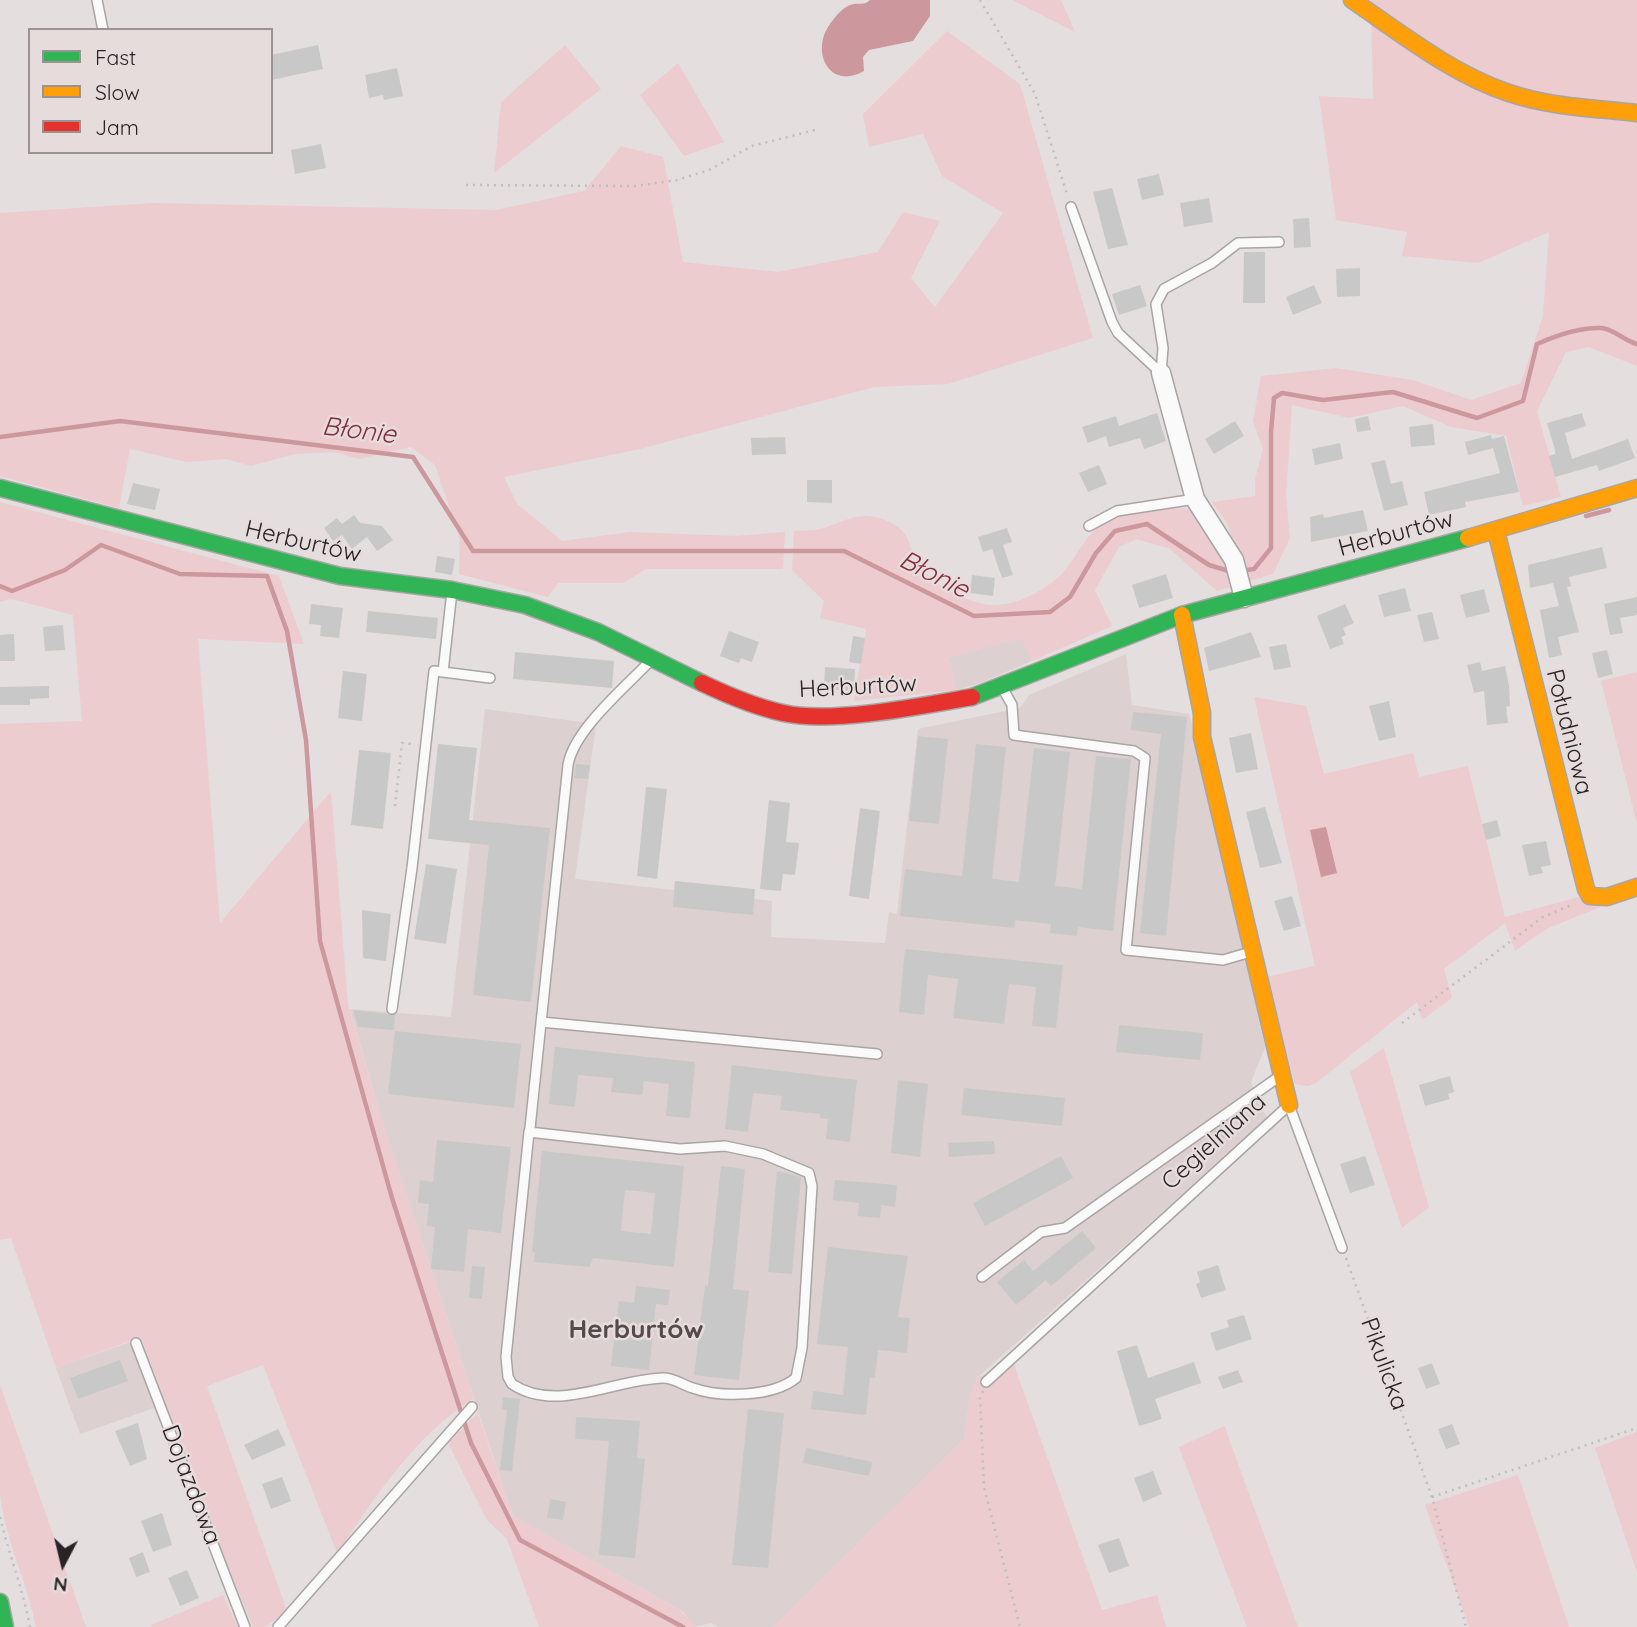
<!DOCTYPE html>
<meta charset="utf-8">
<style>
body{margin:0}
#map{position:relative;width:1637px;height:1627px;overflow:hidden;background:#e4dede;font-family:Quicksand,sans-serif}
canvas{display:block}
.legend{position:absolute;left:28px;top:28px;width:245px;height:126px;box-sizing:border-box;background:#e6dcdc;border:2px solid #9a9293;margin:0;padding:9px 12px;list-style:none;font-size:21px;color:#282425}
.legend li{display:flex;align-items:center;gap:14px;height:35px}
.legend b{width:35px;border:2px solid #9a9293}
.north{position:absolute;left:28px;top:1529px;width:70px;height:70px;-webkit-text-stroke:5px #e6dcdc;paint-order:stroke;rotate:187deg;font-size:19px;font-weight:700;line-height:28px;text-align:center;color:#282425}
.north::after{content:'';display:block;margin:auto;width:24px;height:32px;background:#282425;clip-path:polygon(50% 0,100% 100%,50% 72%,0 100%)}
</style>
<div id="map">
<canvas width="1637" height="1627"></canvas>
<ul class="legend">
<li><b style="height:9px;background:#30b455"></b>Fast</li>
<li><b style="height:9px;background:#ff9f0a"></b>Slow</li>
<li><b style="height:9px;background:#e5322d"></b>Jam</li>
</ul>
<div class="north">N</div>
</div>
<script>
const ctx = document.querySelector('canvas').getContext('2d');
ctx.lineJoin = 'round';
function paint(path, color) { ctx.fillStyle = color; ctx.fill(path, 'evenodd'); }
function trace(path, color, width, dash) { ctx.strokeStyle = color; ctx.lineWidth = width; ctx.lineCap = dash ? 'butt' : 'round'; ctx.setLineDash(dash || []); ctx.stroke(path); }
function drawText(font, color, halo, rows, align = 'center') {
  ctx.font = font + ' Quicksand,sans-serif'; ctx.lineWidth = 5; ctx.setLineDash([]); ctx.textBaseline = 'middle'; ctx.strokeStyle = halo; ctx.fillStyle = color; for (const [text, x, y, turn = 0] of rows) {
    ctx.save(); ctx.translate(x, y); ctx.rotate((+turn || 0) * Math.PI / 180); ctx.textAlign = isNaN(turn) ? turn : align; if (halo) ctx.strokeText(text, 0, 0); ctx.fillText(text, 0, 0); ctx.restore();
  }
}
const built = new Path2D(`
 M1022,638L1032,661L980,683L956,690L948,657Z
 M1126,654L1132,705L1189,714L1194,731L1265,1047L1251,1082L1267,1118L977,1378L969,1400L965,1438L774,1627H718L711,1623L695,1627L683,1612L513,1516L384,1127L350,1009L451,1017L485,709L596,724L575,879L772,901L771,937L885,943L889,912L897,914L918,729L1020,708L1029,695Z
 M130,1342L154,1408L80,1434L56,1368Z`);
const green = new Path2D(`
 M1012,0H1061L1075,32Z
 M1371,0H1637V366L1589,347L1566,352L1537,411L1561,497L1523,506L1506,436L1451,427L1403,406L1349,418L1292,405L1286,496L1290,538L1273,574L1246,582L1227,523L1212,502L1255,496V479L1263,449L1253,421L1261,376L1336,368L1413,380L1471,400L1521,383L1543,316L1549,232L1478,263L1402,256L1407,232L1336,220L1319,96L1373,99Z
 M947,31L1020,84L1093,338L948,384L874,387L640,449L504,477L517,504L562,541L630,532L736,536L785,532L783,569H646L623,583H558L548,597L459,574L460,539L435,465L411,447L359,459L334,452L295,454L251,466L226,459L187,462L130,449L119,508L0,476V213L153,203L496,210L584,191L621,146L663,157L683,262L778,272L878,252L903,212L940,221L911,278L935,307L1003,213L942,176L923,134L869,147L863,114Z
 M565,45L601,89L494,173L501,102Z
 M678,63L724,142L684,156L640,95Z
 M0,502L279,576L304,644L198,639L220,923L331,791L348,1004L384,1127L474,1399C416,1433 375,1498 337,1553L263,1365L207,1386L287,1611L265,1627H253L200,1498L141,1337L56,1368L11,1238L0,1240V724L82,721L73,615L11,599L0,602Z
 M1161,509C1169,509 1181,507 1189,510C1212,518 1229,565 1234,586L1217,591L1170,549L1136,539L1119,547L1095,590L1112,626L1032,661L1021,639L948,657L956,690L854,701L866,629L820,618L824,601L792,570L794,531C802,530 812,531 820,529C842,523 858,510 882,519C918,532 904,550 923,570C939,587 969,604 993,605C1018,606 1052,587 1067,568C1079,552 1087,533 1104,523C1122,512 1141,511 1161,509Z
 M1637,672V824L1601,681Z
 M1254,697L1306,706L1324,774L1413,753L1419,777L1468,766L1505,917L1579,897L1610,903L1546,929L1515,951L1505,923L1444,969L1452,998L1422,1020L1417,1002L1316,1083L1308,1086L1295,1084L1266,977L1315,966Z
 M1384,1048L1429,1207L1402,1228L1350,1072Z
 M1013,1362L1102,1610L1157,1595L1166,1627H774L965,1438L969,1399L977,1378Z
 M0,1385L86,1627H36C27,1581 5,1540 0,1492C0,1457 0,1420 0,1385Z
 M478,1413L513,1516L679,1610L692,1621L695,1627H539L507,1539L487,1520L448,1443Z
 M1225,1426L1230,1442L1298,1627H1247L1179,1447Z
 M1637,1432V1572L1595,1448Z
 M1518,1475L1569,1627H1469L1425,1505Z
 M223,1595L238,1627H152L151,1625Z`);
const water = new Path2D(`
 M870,0H930V16L913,41L869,50L863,57L864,71C829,91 810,51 830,24C835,17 842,8 850,5C858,2 864,6 870,0Z
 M1326,827L1337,873L1321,877L1310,830Z`);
const stream = new Path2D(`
 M0,437L120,421L413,457L473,551H844L974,616L1050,612L1070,597L1096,553L1115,531L1147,524L1209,565L1232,572
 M1586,516L1609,510
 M1240,571L1254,569L1271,548V432L1274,398L1282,393L1323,400L1393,392L1477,418L1523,401L1537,344C1557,335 1580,327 1602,328C1613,329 1625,341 1637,344
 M0,586L12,591L65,570L101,545L180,574L267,576L287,631L306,740L320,941L392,1198L471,1443L520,1540L683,1627`);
const building = new Path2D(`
 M318,45L323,69L271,80V55Z
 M397,68L403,96L384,100L383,95L369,98L365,75Z
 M321,144L326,168L295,174L291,150Z
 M1159,174L1164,195L1142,200L1137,179Z
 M1112,188L1128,245L1108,249L1093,192Z
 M1209,198L1213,222L1184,227L1180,203Z
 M1309,218L1311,247L1294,248L1293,219Z
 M1244,252H1265V303H1243Z
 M1360,268V296L1337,297L1336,269Z
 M1140,285L1147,306L1119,315L1112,294Z
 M1314,285L1322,303L1293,315L1286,297Z
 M1157,413L1166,441L1144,449L1140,438L1109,447L1106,436L1088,443L1082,427L1116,416L1119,426Z
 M1582,413L1586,426L1565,433L1572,459L1628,439L1635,458L1599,471L1597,465L1555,477L1549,456L1555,454V450L1547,423Z
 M1368,416L1371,430L1357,432L1355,419Z
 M1235,421L1244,436L1214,454L1205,439Z
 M1433,424L1435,445L1411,447L1409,427Z
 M1491,435L1492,439L1504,436L1519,492L1465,502L1466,507L1429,515L1424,492L1500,473L1493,448L1468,455L1465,442Z
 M785,437L786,454L752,455L751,438Z
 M1340,443L1343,459L1315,465L1312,449Z
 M1385,460L1391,484L1402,481L1408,505L1384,511L1371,463Z
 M1099,465L1107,484L1088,492L1079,473Z
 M807,480H832V503L807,502Z
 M133,483L160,489L155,510L127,504Z
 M1363,510L1368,531L1311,542L1310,517L1323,514L1324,518Z
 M354,515L360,523L382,526L393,540L377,551L367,537L352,549L342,535L333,541L324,528L337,518L342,524Z
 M1007,528L1012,542L1003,545L1013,575L1002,578L992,549L983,552L978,537Z
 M1602,547L1607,568L1569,577L1571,586L1567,587L1579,632L1558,637L1562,655L1549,658L1540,610L1559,606L1553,583L1530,588L1528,565Z
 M437,556L455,559L452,575L435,572Z
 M1166,574L1173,598L1139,608L1132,585Z
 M972,575L995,578L993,596L970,593Z
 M1405,588L1411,611L1384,617L1378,595Z
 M1484,589L1490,612L1466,618L1460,595Z
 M1637,597V615L1620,618L1623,633L1610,635L1604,604Z
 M311,604L343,608L339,638L320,636L321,625L309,624Z
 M1345,604L1354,623L1343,628L1346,635L1341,637L1344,644L1330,649L1317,616Z
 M368,611L438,618L436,639L366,632Z
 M1432,612L1439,639L1424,642L1417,615Z
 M63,625L65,650L45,651L43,627Z
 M729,631L759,642L752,662L741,658L739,663L720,656Z
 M1251,632L1261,657L1209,671L1204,648Z
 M14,634L15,661H0V635Z
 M853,636L865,638L861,664L849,662Z
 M1286,644L1291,667L1274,670L1269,647Z
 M1607,650L1613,674L1598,678L1592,653Z
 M515,652L614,661L612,688L513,679Z
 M1480,662L1482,671L1505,666L1509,685L1510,706L1506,707L1508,723L1487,725L1484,691L1474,693L1467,665Z
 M825,667L855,669L854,691L824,689Z
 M343,671L367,674L362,721L338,718Z
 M49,686V698L30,699V705H0V687Z
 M1389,701L1396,737L1379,741L1369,706Z
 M1133,712L1187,717L1166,936L1140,933L1161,734L1131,730Z
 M1251,733L1258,769L1236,773L1229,738Z
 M918,736L948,739L939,824L909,821Z
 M438,744L477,748L469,820L550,828L531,1002L473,995L489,845L428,839Z
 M976,744L1006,747L992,879L1019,882L1034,748L1070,752L1055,886L1082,889L1096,756L1131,759L1113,931L1078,927L1077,936L1050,933L1051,924L1015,920L1014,928L900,916L905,869L962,876Z
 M359,750L391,753L383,829L351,825Z
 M576,764L590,765L588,779L574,778Z
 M646,787L667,789L657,879L637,876Z
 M769,800L790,803L786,842L799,843L795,875L783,874L781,891L760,889Z
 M1265,807L1282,863L1260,868L1246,812Z
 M860,808L880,811L869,899L849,896Z
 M1497,820L1501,836L1486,840L1482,824Z
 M1546,841L1551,865L1541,867L1543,873L1529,876L1522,845Z
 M426,864L457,869L446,944L414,939Z
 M675,881L755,889L753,915L673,907Z
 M1292,896L1301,926L1284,931L1274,901Z
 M362,910L391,914L386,961L363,958Z
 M905,949L1063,965L1056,1028L1032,1026L1036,987L1009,984L1004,1024L953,1018L958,979L928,975L924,1015L899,1012Z
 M353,1010L395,1015L394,1030L358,1027Z
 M1119,1025L1203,1033L1200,1060L1116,1052Z
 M395,1031L521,1044L514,1108L388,1094Z
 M555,1047L695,1062L690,1118L666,1116L669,1084L644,1081L642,1095L611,1092L613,1078L578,1075L575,1107L549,1104Z
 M732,1065L857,1080L850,1142L826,1139L828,1119L820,1118V1114L780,1110L782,1096L753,1093L748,1132L725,1129Z
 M1450,1076L1454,1092L1448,1094L1450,1099L1425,1106L1419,1085Z
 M898,1080L928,1084L920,1157L891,1153Z
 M964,1088L1065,1098L1062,1126L961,1115Z
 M1229,1121L1236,1132L1217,1143L1211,1133Z
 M437,1140L511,1147L501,1233L468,1229L464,1272L431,1269L435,1227L427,1226L429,1204L418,1203L420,1180L433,1182Z
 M994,1141L995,1154L949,1157L948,1143Z
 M542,1151L684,1166L674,1267L593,1258L590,1267L534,1262L535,1252H532ZM625,1190L655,1193L651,1234L621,1231Z
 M1061,1156L1073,1178L985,1226L973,1203Z
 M1365,1156L1375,1185L1350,1193L1340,1164Z
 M721,1166L745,1169L733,1289L749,1291L739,1380L694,1375L705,1285L708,1286Z
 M777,1171L801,1177L792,1274L768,1272Z
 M835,1180L897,1185L895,1207L881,1205L880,1218L858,1216L859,1203L833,1200Z
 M1082,1231L1096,1248L1051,1286L1046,1280L1016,1305L997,1282L1024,1260L1033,1271Z
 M828,1247L908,1256L898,1317L910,1318L907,1353L878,1350L875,1378L870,1377L866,1415L811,1409L813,1391L843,1395L848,1347L817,1344Z
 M1218,1265L1226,1290L1201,1298L1196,1284L1200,1282L1197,1272Z
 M472,1266L485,1267L482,1299L469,1298Z
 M636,1286L670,1290L668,1305L656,1304L649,1370L611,1366L619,1301L634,1303Z
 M1244,1315L1252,1339L1216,1351L1210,1333L1229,1327L1227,1320Z
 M1137,1345L1148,1378L1194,1362L1201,1383L1155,1399L1162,1419L1139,1426L1117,1351Z
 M120,1360L128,1381L78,1399L70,1378Z
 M1432,1363L1440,1384L1426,1389L1418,1368Z
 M1238,1370L1243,1382L1223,1389L1218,1377Z
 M503,1397L520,1399L512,1471L500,1470L507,1410L502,1409Z
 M748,1409L784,1413L768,1568L732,1565Z
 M576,1417L640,1421L637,1458L645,1459L635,1558L599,1555L609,1441L575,1439Z
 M138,1423L147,1459L130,1466L115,1431Z
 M1452,1424L1460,1444L1446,1449L1438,1429Z
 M278,1429L286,1445L252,1460L244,1445Z
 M806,1448L872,1462L869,1476L803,1463Z
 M1153,1471L1162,1494L1143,1502L1134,1478Z
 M282,1477L291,1501L271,1509L262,1484Z
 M550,1499L566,1502L563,1520L547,1518Z
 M162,1513L172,1545L153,1552L141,1521Z
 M1119,1538L1129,1566L1109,1573L1098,1545Z
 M143,1552L150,1572L136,1577L129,1558Z
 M187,1570L199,1598L180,1606L168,1578Z`);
const path = new Path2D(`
 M980,0L1035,94L1068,197
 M466,185L636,186L677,180L709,170L752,146L815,130
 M395,806L402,743L415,744
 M1402,1023L1543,917L1571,905
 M1346,1258L1432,1497L1466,1627
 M983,1391L980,1398L984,1487L1020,1627
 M1432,1497L1637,1428
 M0,1517C9,1555 23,1589 30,1627`);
const lane = new Path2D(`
 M97,0L103,30
 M1071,207L1112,322L1118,333L1161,373
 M1161,373L1163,348L1156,304L1164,289L1212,263L1238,243L1279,242
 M1089,526L1117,511L1195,499
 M443,672L490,678
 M1003,689L1012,705L1014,735L1134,751L1145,758L1126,950L1223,960L1251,952
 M392,1009L412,868L434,671L443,672L452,591
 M541,1022L877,1054
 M529,1132L680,1149L725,1146L763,1154L809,1173L812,1186L802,1348L796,1378C773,1397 720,1398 693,1388C682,1385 675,1378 663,1378C614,1379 557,1414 512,1384L508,1377L506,1357L529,1132L530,1128L568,765C574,729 627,686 652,659
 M982,1277L1041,1232L1065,1228L1280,1076
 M136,1343L245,1627
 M986,1382L1289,1105L1342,1248
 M278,1627L472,1407`);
const street = new Path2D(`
 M1161,373L1195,499L1234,560L1244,598`);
const fast = new Path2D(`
 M0,488L340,576L452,590L525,605L598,632L702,683
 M972,697L1182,615L1468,538
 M0,1602L5,1627`);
const slow = new Path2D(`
 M1352,0C1402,34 1452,74 1509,93C1550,107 1594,108 1637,113
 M1496,531L1586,889L1590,896L1607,897L1637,887
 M1468,538L1637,488
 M1182,615L1202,713V737L1289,1105`);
const jam = new Path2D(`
 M702,683C727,695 756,707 783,713C832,724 921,706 972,697`);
const streetNames = [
 ["Herburtów",1396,534,-15],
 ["Herburtów",303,542,13],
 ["Herburtów",858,687,-3],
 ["Południowa",1569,732,76],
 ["Cegielniana",1214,1142,-42],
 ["Pikulicka",1384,1364,70],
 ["Dojazdowa",191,1485,69]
];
const waterNames = [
 ["Błonie",359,431,7],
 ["Błonie",934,575,27]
];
const neighbourhoodNames = [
 ["Herburtów",636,1330]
];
paint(built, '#dcd0d0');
paint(green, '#eccccf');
paint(water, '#cc979d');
trace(stream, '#cc979d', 4.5);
paint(building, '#c9c8c9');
trace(lane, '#a9a5a5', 12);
trace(street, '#a9a5a5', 21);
trace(fast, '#a9a5a5', 19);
trace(slow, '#a9a5a5', 19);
trace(jam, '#a9a5a5', 19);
trace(path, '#c0bfbf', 2.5, [2, 5]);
trace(lane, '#fbfafa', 9);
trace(street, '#fbfafa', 18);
trace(fast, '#30b455', 16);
trace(slow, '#ff9f0a', 16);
trace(jam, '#e5322d', 16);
drawText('24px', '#282425', '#e6dcdc', streetNames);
drawText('italic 26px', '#852c3c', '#e6dcdc', waterNames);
drawText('bold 26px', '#544b4c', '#e6dcdc', neighbourhoodNames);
</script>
